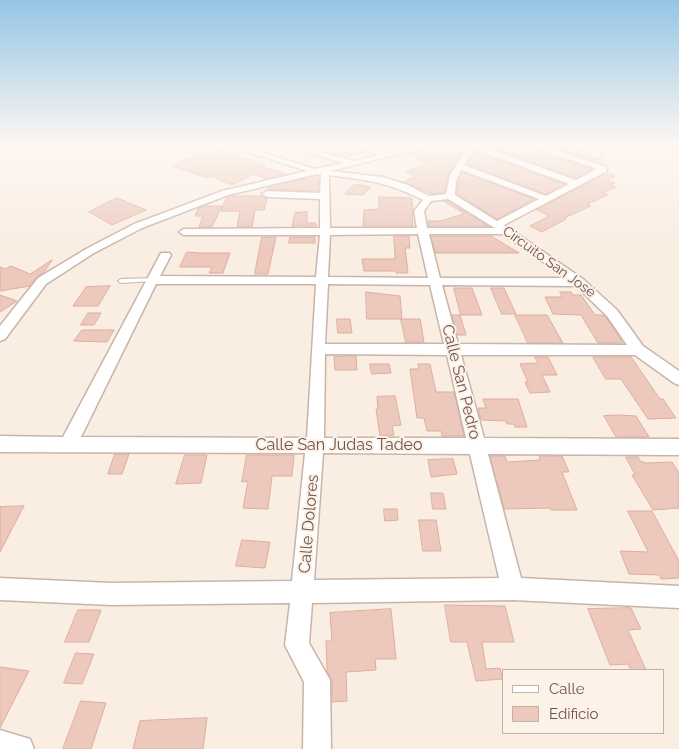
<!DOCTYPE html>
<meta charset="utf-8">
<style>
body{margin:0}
#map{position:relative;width:679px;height:749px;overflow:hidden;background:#faede2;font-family:Raleway,sans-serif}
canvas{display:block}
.legend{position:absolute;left:502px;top:669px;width:162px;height:65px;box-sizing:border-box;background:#fdf2e8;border:1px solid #c4b2a9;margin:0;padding:6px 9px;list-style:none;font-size:15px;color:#6f534b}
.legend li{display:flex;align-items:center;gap:10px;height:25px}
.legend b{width:25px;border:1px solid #c4b2a9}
</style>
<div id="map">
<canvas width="679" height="749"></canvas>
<ul class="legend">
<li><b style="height:6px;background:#fff"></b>Calle</li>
<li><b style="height:14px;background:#ecc9bc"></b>Edificio</li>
</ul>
</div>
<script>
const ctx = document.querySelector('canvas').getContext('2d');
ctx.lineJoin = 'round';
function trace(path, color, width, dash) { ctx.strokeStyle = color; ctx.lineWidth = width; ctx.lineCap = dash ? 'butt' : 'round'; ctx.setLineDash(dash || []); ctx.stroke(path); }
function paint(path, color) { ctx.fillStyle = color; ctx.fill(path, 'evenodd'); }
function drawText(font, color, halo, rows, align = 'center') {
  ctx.font = font + ' Raleway,sans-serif'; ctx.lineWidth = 4; ctx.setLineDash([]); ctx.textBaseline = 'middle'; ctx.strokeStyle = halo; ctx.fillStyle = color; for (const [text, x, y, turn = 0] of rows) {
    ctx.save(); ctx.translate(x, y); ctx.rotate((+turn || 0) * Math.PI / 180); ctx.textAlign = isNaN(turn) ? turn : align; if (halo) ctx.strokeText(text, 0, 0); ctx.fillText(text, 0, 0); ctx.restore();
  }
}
const stream = new Path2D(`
 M0,146L3,145`);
const building = new Path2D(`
 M211,145L265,166L263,167L286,174L266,179L253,174L232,185L211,176L207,178L172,166L198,155L192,153Z
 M333,145H348L366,152L347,157L334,154Z
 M442,145H467L448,174L444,192L432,194L404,182L415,176L405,172L426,163L408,154Z
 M484,145H524L592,169L576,178Z
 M546,145H562L577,149L580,151L578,152L589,155L587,156L601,162Z
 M475,151L564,184L546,194L467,164Z
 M462,172L534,199L497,219L457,194L458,181Z
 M607,173L615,176L607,180L615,183L610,185L616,187L603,193L608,195L587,204L591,206L564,218L566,219L542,232L530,226L549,216L537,210Z
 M319,176L318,191L268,189L269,187Z
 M355,184L371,187L363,195L345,194Z
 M231,196H262L267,199L264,210H255L252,227H237L240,211H221L226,198Z
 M379,197L412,198L413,226H363L364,210L379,209Z
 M117,198L146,210L112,225L89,212Z
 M444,201H448L488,226H429L428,221H440L464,214Z
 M204,206H222L212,227H199L203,216H195L198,209Z
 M307,212V223H316V226H292L295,213Z
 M394,236H409L410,248H405L408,273H396V271H364L362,259H395Z
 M431,236H491L519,253H436Z
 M262,237H276L268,274H255Z
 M290,237H315V243H289Z
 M187,252L200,253H230L223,273H209L212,267H180Z
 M52,260L44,272L37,277L30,286L0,291V267L5,269L11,266L30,274Z
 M110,286L98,306H73L86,287Z
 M454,288H472L482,315H461Z
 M491,288H504L516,314H502Z
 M366,292L400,296L402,319H367Z
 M560,292H571L573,295H581L595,315H603L606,317L623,343H598L581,315L553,314L545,297H562Z
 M0,295L17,301L0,312Z
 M88,313H101L94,325H81Z
 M452,315H460L466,335H458Z
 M515,315H547L563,343H528Z
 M337,319H350L352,333H338Z
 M401,319H420L424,342H406Z
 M82,330H114L107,342L74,341Z
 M356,356L357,370H335L334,357Z
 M535,357H548L557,375H542L550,392L530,393L525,382H528L520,364L538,363Z
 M593,357H631L660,399H663L676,418L648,419L621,379H606Z
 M370,364H389L391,373L372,374Z
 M418,364H430L436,392H454L464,436H442L441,431H427L424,418H417L410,369H419Z
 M395,396L401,425L392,426L394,435L380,436L376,409H378L377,397Z
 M483,399H518L527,427H515L514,424H507L506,421L481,420L478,408H486Z
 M617,415L636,416L649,437H616L604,416Z
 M115,454H129L122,474H108Z
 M185,455H207L201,483L176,484Z
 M247,455H294L292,476H272L268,509L243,508L248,481L242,482Z
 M490,456H505L507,462L540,460L539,456H562L569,472H562L577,510H551L550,508L505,509Z
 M626,457H638L640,461L646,463L672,462L679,473V508L653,510L632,475H635Z
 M453,459L457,474L431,477L428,460Z
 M431,493H443L446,509H433Z
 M24,506L0,552V507Z
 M384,509H397L398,520L385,521Z
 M628,511H652L679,561V578L661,579L660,575L629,574L620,551L648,552Z
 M419,520H436L441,551H423Z
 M242,540L270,542L265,568L236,566Z
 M445,605L505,606L514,642H482L486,669L500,668L503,679L476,681L467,642H451Z
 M631,608L641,629L628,630L646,670H631L628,664L610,665L588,609Z
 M391,609L396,659H375L376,670L346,672L347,701L332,702V680L327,671L326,641H332L330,613Z
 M78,610H101L89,642H65Z
 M76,653L94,654L82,684L64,683Z
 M0,667L29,671L0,728Z
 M81,701L106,703L91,749H63Z
 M207,718L203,749H133L140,721Z`);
const service = new Path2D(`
 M153,278L156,280L155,281L121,283L118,281L121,279Z`);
const minor = new Path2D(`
 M226,145H239L315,169L344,163L302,151V147L353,161L379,155L350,145C364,145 381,153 390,152C405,151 418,145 434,145L331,171L383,177L408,185L429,196L446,194L450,175L469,145H478L576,180L597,169L526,145H539L607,167V171L504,225L583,279L617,310L643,346L679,371V385L674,383L635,355H461L484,438L679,439V455L488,454L521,578L679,586V608L513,600L312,603L309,643L330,680L331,749H303L304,682L285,645L290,603L111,605L0,600V578L111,583L292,581L305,453L0,452V436L63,437L161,253H169L171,255L160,276L316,277L320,235H184L179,232L184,229L320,228V199L267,197L262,194L267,191L320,193L321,174H317L228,195L142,228L94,253L46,284L5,339L0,341V326L38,278L86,249L134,224L222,191L307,171ZM474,149L569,184L546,196L464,165ZM461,170L539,199L497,221L455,195L456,181ZM329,175C367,180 388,182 423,200L414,211L417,228H330ZM448,199L493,227L495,228H427L424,211L431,201ZM418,234L428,278L328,277L330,235ZM429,234H503L566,278H440ZM156,284H316L307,438L81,437ZM328,284L430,285L444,344H325ZM442,285L576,286L607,316L627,345L458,344ZM325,354L447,355L466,438H324ZM323,453L470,454L499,578L314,580Z
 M571,145C584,145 594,147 603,156L596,158L588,152Z
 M0,730L30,739L34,749H0Z`);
const farStreetnames = [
 ["Circuito San José",549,262,36]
];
const streetNames = [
 ["Calle San Pedro",461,382,76],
 ["Calle San Judas Tadeo",339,445],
 ["Calle Dolores",309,524,-85]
];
trace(stream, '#a0d0d2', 2);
paint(building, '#ecc9bc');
trace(building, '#ddae9e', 1);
trace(service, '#c9b4aa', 2);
trace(minor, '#c9b4aa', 3);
paint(service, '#fff');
paint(minor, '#fff');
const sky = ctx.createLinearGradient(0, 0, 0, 250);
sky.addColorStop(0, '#95c6e5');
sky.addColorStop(0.58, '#fdf7f2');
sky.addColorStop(1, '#fdf7f200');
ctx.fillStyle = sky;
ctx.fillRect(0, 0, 679, 250);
drawText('14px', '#6f534b', '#fdf2e8', farStreetnames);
drawText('16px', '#6f534b', '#fdf2e8', streetNames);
</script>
